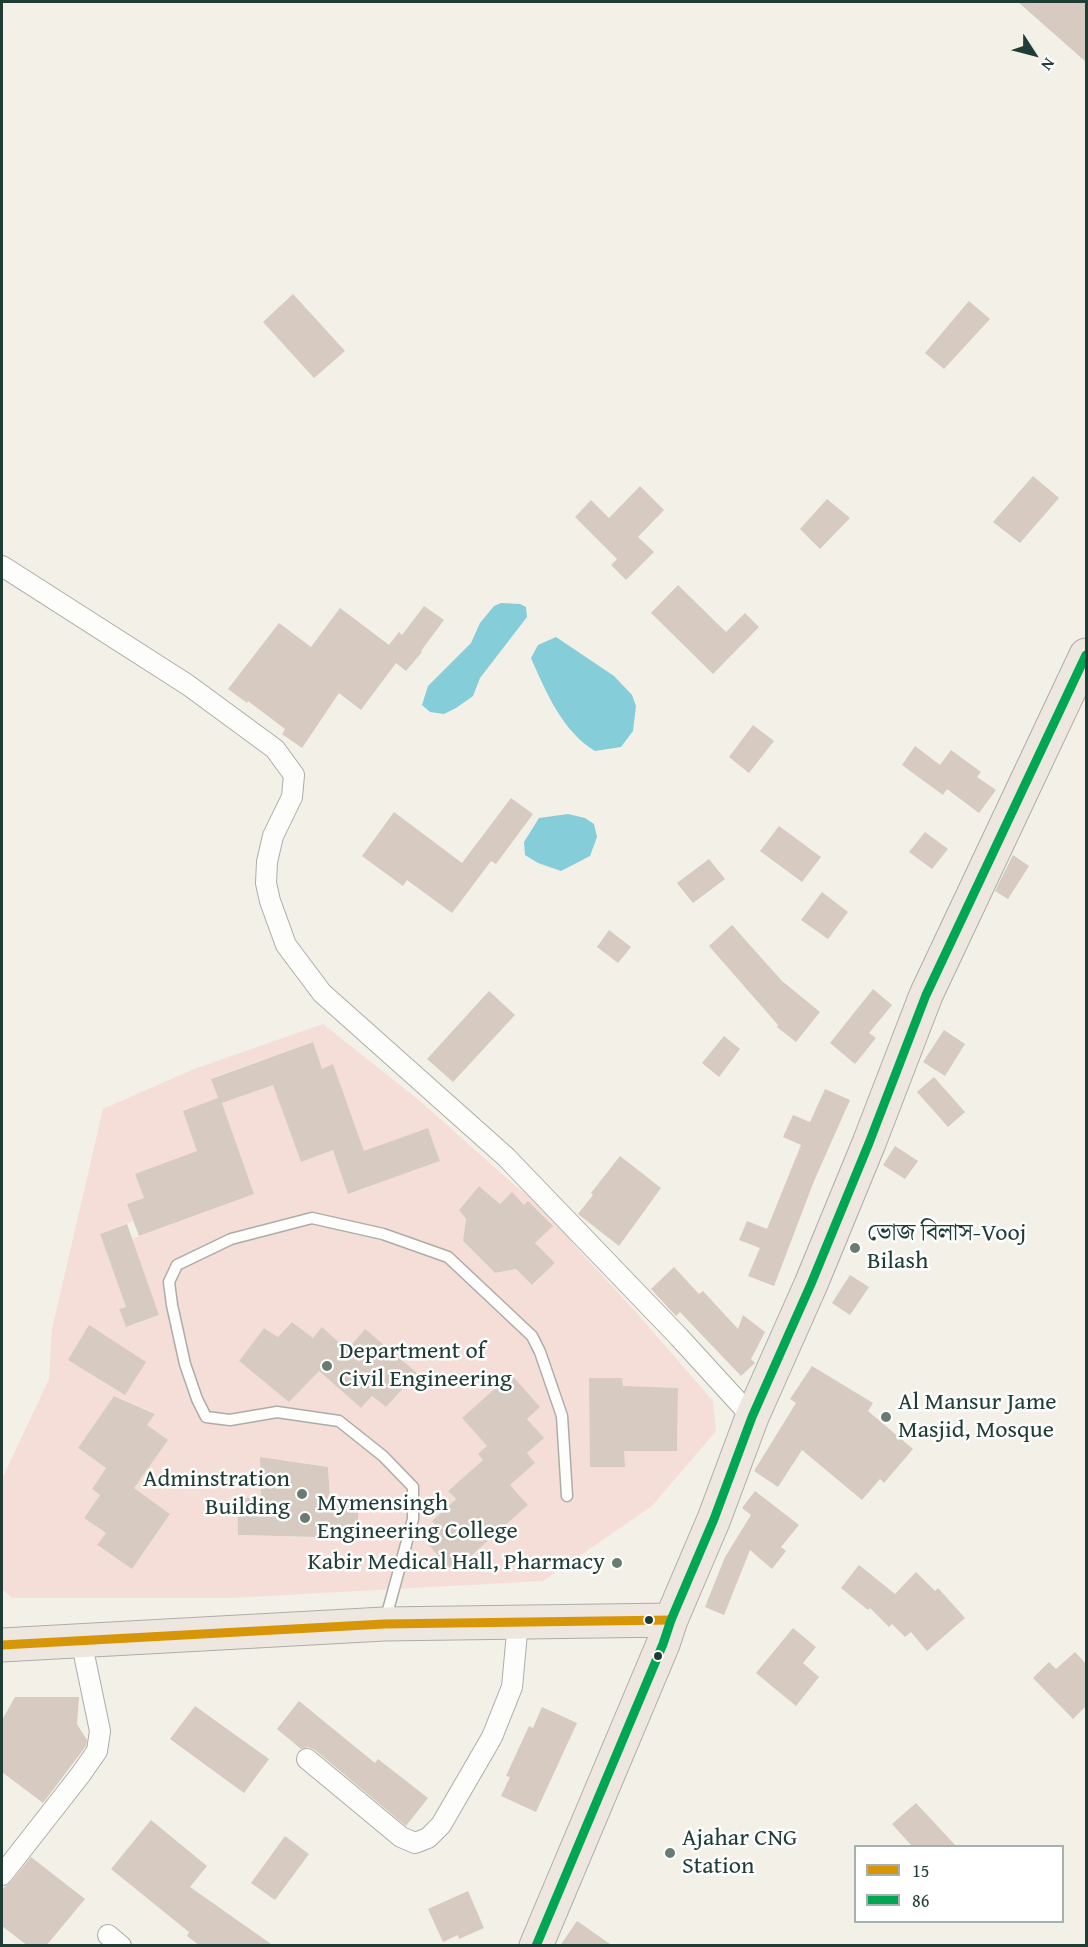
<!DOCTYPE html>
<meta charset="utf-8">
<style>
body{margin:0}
#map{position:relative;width:1088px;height:1947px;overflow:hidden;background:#f3f0e8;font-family:"Gentium Book Plus",serif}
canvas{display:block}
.frame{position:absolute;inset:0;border:3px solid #1f3d34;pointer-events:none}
.legend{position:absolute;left:854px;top:1845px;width:210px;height:78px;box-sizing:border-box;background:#fff;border:2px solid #a5b1ae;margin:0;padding:8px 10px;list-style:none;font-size:18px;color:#1f3d34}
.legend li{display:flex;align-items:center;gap:12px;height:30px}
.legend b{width:30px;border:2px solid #a5b1ae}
.north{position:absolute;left:1004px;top:24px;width:60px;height:60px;-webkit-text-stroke:4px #fff;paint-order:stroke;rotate:126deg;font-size:16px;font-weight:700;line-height:24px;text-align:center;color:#1f3d34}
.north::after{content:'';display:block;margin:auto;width:21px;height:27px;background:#1f3d34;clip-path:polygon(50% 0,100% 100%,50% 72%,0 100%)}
</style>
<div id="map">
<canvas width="1088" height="1947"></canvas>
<div class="frame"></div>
<ul class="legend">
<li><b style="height:8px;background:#d79608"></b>15</li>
<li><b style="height:8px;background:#00a651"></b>86</li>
</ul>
<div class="north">N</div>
</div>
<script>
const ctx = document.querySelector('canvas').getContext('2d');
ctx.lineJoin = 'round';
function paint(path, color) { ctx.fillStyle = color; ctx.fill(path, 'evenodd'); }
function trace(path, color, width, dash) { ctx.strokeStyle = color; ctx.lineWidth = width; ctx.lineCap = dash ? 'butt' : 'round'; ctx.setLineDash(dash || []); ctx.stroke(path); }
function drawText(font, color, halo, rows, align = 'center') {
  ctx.font = font + ' "Gentium Book Plus","Noto Serif Bengali",serif'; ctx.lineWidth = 5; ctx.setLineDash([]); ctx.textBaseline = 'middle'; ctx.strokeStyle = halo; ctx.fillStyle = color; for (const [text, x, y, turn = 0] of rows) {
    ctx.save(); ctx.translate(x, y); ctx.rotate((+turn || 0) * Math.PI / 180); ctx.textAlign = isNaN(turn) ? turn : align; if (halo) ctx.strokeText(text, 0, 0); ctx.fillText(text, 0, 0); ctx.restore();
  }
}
const built = new Path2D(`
 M323,1024L420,1101L519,1189L552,1211L574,1245L635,1311L713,1401L716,1431L652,1506L543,1581L230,1598H12L2,1589V1479L49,1379L52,1329L103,1109L194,1069ZM313,1042L322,1069L333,1065L362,1145L350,1157L428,1128L440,1161L349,1194L333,1150L301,1162L279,1101L305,1073L222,1103L254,1194L132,1239L159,1315L133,1325L131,1320L124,1323L119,1309L126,1307L100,1234L133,1221L128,1204L144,1198L135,1174L206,1175L218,1098L212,1078ZM479,1186L500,1204L512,1193L524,1205L528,1202L549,1229L535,1243L555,1263L533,1285L516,1269L495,1273L463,1241L466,1219L459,1209ZM292,1322L313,1338L322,1328L347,1350L416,1374L386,1407L372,1396L361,1408L319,1371L289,1401L239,1361L264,1328L278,1337ZM511,1374L540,1407L527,1419L543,1438L527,1453L535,1463L510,1485L528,1505L453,1572L423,1539L437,1527L432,1521L456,1499L448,1491L483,1460L487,1446L462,1418ZM647,1387L678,1388L677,1451H624V1467L591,1466L624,1400ZM115,1396L154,1413L147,1425L167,1440L134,1488L170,1514L132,1569L98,1546L106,1533L84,1518L100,1495L92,1489L106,1468L78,1448ZM260,1457L328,1467L330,1498L359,1500L356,1538L238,1535L237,1498H275V1491L260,1489Z`);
const water = new Path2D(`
 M501,603L520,604L526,607L527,617L480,678L473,696L456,708L444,714L430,712L422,705L428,686L471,643L480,623L494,606Z
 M556,637L614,676L632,695L636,706L633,731L621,747L595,751C562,731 546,692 531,658L538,645Z
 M568,814L585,818L594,824L597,837L590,856L561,871L538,863L525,855L524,842L539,818Z`);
const building = new Path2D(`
 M1018,2H1086V62Z
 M293,294L345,351L314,378L263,322Z
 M969,301L990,319L944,369L925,353Z
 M1033,476L1059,498L1020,543L993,522Z
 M640,486L664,510L638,537L654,552L626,580L611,565L617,559L575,517L591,500L609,518Z
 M827,499L850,518L820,549L800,529Z
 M678,585L726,632L745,613L759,627L713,674L651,613Z
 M424,606L444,620L421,651L422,652L406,671L396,663L361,710L339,693L302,748L282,734L285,729L248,701L247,703L228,689L279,623L311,647L340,608L389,645L399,632L402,635Z
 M753,725L774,741L749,773L729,757Z
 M915,746L940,765L951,750L981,772L977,777L996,790L979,813L947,789L943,795L902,765Z
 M511,798L533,814L496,864L491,861L452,913L407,880L403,886L362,856L394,812L462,863Z
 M779,826L821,857L802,882L760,851Z
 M925,832L948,849L932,869L909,852Z
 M1013,855L1029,866L1008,899L995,891Z
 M709,859L725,879L693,903L677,883Z
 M822,892L848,912L828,939L801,920Z
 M732,925L782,981L820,1012L796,1042L777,1027L778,1025L709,946Z
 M609,930L631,947L618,963L597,947Z
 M873,989L892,1005L869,1033L876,1038L855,1064L830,1043Z
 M489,991L515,1015L453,1082L427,1059Z
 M944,1030L965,1044L945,1076L923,1062Z
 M724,1036L740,1049L719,1077L702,1063Z
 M313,1042L322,1069L333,1064L364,1151L428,1128L440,1161L348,1194L333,1150L301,1162L273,1085L222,1103L254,1194L139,1236L127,1204L144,1198L135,1174L197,1151L183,1111L218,1098L211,1079Z
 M934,1077L965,1112L948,1127L917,1092Z
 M825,1089L850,1100L814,1181L774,1286L748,1276L760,1248L739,1240L747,1221L767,1229L801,1145L783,1137L793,1115L810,1122Z
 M895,1146L918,1161L905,1179L883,1165Z
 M620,1156L661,1188L619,1246L578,1214L593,1195L591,1193Z
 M479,1186L500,1204L512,1192L524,1205L528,1201L553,1226L535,1243L555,1263L532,1285L516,1269L495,1273L463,1241L466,1219L459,1210Z
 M127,1224L159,1315L126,1327L119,1309L126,1307L100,1234Z
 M674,1267L699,1294L703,1291L738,1329L743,1315L765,1332L751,1359L755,1363L741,1376L680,1312L676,1316L651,1289Z
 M850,1275L869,1287L850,1315L832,1303Z
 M292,1322L313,1338L322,1327L347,1350L365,1329L417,1373L386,1407L372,1396L361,1408L319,1371L289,1402L239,1361L264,1328L278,1337Z
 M89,1325L146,1362L125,1395L68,1360Z
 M812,1366L873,1403L868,1411L913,1449L884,1483L880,1479L862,1500L802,1450L778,1487L754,1471L796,1403L790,1399Z
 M511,1374L540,1407L527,1419L544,1438L527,1453L535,1463L510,1485L528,1505L453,1572L423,1539L437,1527L432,1521L456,1499L448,1491L483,1460L478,1454L487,1446L462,1418Z
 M589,1378H622L623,1386L678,1388L677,1451H624L625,1467H590Z
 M114,1396L155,1414L147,1425L168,1440L134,1488L170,1514L132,1569L97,1545L106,1533L84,1518L100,1495L92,1489L106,1468L78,1448Z
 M260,1457L328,1467L330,1498L359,1500L357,1538L238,1535L237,1498H261Z
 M755,1491L799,1525L781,1547L786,1551L772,1569L750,1550L724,1615L705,1607L725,1557L751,1515L742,1508Z
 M859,1565L895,1594L916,1572L935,1591L938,1588L965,1618L927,1651L911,1632L905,1637L892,1624L889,1627L870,1608L868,1610L841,1588Z
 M793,1628L816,1647L803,1663L819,1677L796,1706L756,1673Z
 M1075,1652L1086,1664V1706L1073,1719L1033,1678L1049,1662L1056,1669Z
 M15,1697H79L77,1724L87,1740L86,1746L43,1803L2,1772V1720Z
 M299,1701L375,1763L378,1759L428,1798L406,1826L315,1750L308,1747L301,1749L277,1729Z
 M195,1706L269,1759L244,1793L170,1739Z
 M542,1707L577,1723L536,1812L501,1796L510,1777L506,1776L529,1726L533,1728Z
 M916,1803L956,1846H912L892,1824Z
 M151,1820L207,1866L190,1887L274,1946H200L187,1936L189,1932L111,1869Z
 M285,1836L309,1854L275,1900L251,1883Z
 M31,1857L85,1899L46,1946H28L2,1926V1889L11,1882Z
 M468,1891L484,1928L459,1939L458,1935L443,1942L428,1909Z
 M577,1921L613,1946H560Z`);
const service = new Path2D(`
 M385,1621L413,1519V1487L383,1456L339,1421L277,1412L230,1420L206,1417L197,1399L185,1364L172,1305L169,1282L177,1265L231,1239L312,1218L383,1234L448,1257L532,1336L540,1352L562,1416L567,1496`);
const minor = new Path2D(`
 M2,566L188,685L275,749L294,775L292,797L273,836L267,862L266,883L270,901L286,945L322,993L506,1157L679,1337L752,1417
 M307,1759L401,1837L415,1843L428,1838L441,1825L492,1737L512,1687L518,1622
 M2,1875L81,1774L97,1751L100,1731L81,1640
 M108,1935L121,1946`);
const trunk = new Path2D(`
 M2,1645L384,1624L671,1620
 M536,1946L663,1644L671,1620L714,1519L752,1417L811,1284L869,1143L926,995L1086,655`);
const bus1 = new Path2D(`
 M2,1645L384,1624L671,1620`);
const bus2 = new Path2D(`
 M536,1946L663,1644L671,1620L714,1519L752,1417L811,1284L869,1143L926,995L1086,655`);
const markers = [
 [855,1248,6,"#697c73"],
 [327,1366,6,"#697c73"],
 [886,1417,6,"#697c73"],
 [302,1494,6,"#697c73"],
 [305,1518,6,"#697c73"],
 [617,1563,6,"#697c73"],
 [649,1620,5,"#1f3d34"],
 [658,1656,5,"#1f3d34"],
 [670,1853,6,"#697c73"]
];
const poiNames = [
 ["ভোজ বিলাস-Vooj",867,1234],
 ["Bilash",867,1262],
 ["Department of",339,1352],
 ["Civil Engineering",339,1380],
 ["Al Mansur Jame",898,1403],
 ["Masjid, Mosque",898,1431],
 ["Adminstration",290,1480,"right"],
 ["Building",290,1508,"right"],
 ["Mymensingh",317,1504],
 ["Engineering College",317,1532],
 ["Kabir Medical Hall, Pharmacy",605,1563,"right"],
 ["Ajahar CNG",682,1839],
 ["Station",682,1867]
];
paint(built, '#f5ded8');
paint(water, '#84cdd9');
paint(building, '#d6cac1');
trace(service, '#acada8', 13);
trace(minor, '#acada8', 22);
trace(trunk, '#acada8', 35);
trace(service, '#fdfdfc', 10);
trace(minor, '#fdfdfc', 20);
trace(trunk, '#eee7e0', 33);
trace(bus1, '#d79608', 9);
trace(bus2, '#00a651', 9);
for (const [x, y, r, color] of markers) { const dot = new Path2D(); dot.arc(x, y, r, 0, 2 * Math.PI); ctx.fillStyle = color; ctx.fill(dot); trace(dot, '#fff', 2); }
drawText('24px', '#1f3d34', '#fff', poiNames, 'left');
</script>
